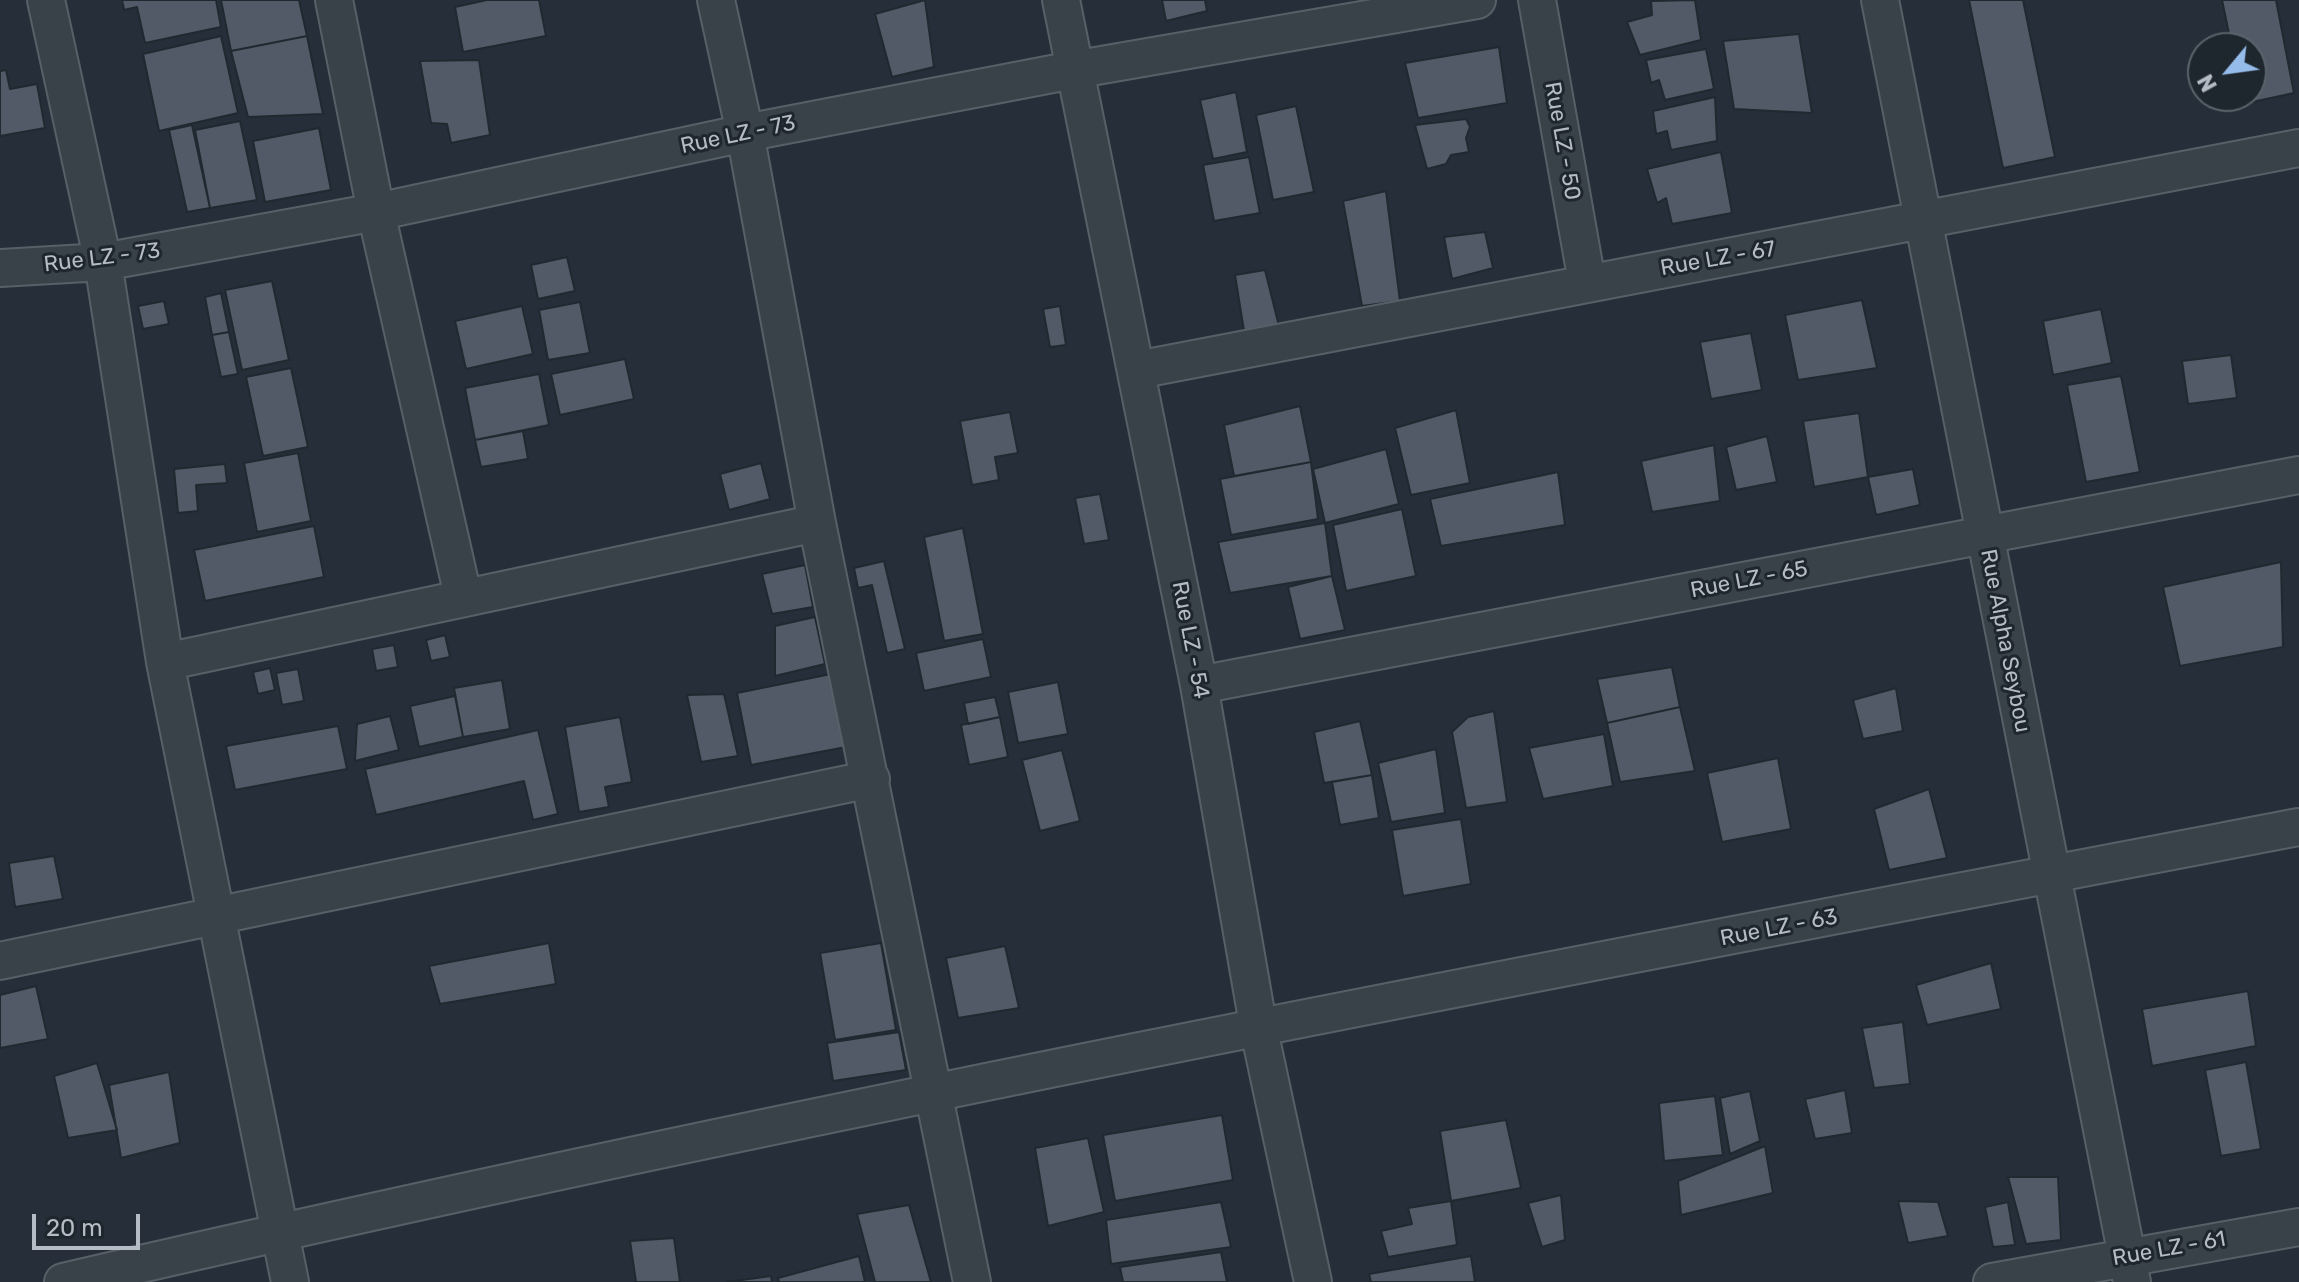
<!DOCTYPE html>
<style>
body{margin:0}
#map{position:relative;width:2299px;height:1282px;overflow:hidden;background:#262f39;font-family:Rubik,sans-serif}
canvas{display:block}
.north{position:absolute;left:2187px;top:32px;width:80px;height:80px;box-sizing:border-box;background:#1e262e;border:2px solid #5a626a;border-radius:50%;rotate:241deg;font-size:22px;font-weight:700;line-height:32px;text-align:center;color:#b5bcc5}
.north::after{content:'';display:block;margin:auto;width:28px;height:36px;background:#94bbea;clip-path:polygon(50% 0,100% 100%,50% 72%,0 100%)}
.scale{position:absolute;left:32px;top:1214px;width:108px;height:36px;box-sizing:border-box;border:4px solid #b5bcc5;border-top:0;padding-left:10px;font-size:24px;line-height:28px;white-space:nowrap;color:#b5bcc5;-webkit-text-stroke:6px #1e262e;paint-order:stroke}
</style>
<div id="map">
<canvas width="2299" height="1282"></canvas>
<div class="north">N</div>
<div class="scale">20 m</div>
</div>
<script>
const ctx = document.querySelector('canvas').getContext('2d');
ctx.lineJoin = 'round';
function paint(path, color) { ctx.fillStyle = color; ctx.fill(path, 'evenodd'); }
function trace(path, color, width, dash) { ctx.strokeStyle = color; ctx.lineWidth = width; ctx.lineCap = dash ? 'butt' : 'round'; ctx.setLineDash(dash || []); ctx.stroke(path); }
function drawText(font, color, halo, rows, align = 'center') {
  ctx.font = font + ' Rubik,sans-serif'; ctx.lineWidth = 6; ctx.setLineDash([]); ctx.textBaseline = 'middle'; ctx.strokeStyle = halo; ctx.fillStyle = color; for (const [text, x, y, turn = 0] of rows) {
    ctx.save(); ctx.translate(x, y); ctx.rotate((+turn || 0) * Math.PI / 180); ctx.textAlign = isNaN(turn) ? turn : align; if (halo) ctx.strokeText(text, 0, 0); ctx.fillText(text, 0, 0); ctx.restore();
  }
}
const building = new Path2D(`
 M122,0H216L221,27L145,43L137,7L124,10Z
 M221,0H299L307,36L231,51Z
 M487,0H539L546,36L463,52L455,7Z
 M925,0L934,67L892,77L875,14Z
 M1162,0H1205L1207,11L1166,21Z
 M1695,0L1701,40L1640,55L1627,22L1652,15L1651,1Z
 M1969,0H2023L2055,157L2003,168Z
 M2222,0H2276L2294,93L2243,104L2241,96H2251V48H2232Z
 M1799,34L1812,113L1734,109L1723,41Z
 M221,36L238,113L159,131L143,54Z
 M307,36L323,114L248,117L231,51Z
 M1499,47L1507,103L1418,118L1405,63Z
 M1706,49L1714,89L1665,100L1659,80L1651,83L1646,60Z
 M479,60L490,135L451,143L447,124L431,123L420,61Z
 M6,70L10,89L37,84L45,128L0,136V71Z
 M1236,92L1247,152L1213,159L1200,100Z
 M1715,97L1717,141L1671,150L1667,131L1656,134L1653,111Z
 M1296,106L1314,192L1273,200L1256,115Z
 M1466,119L1470,127L1466,138L1469,152L1451,155L1446,164L1427,169L1415,125Z
 M240,121L257,200L210,208L195,130Z
 M192,125L210,208L187,212L169,130Z
 M319,128L331,190L265,202L253,141Z
 M1721,152L1732,213L1672,224L1666,198L1657,203L1647,169Z
 M1249,157L1260,213L1214,221L1203,165Z
 M1386,191L1400,301L1362,306L1343,201Z
 M1485,232L1493,268L1452,279L1444,237Z
 M567,257L575,291L538,299L531,265Z
 M1265,270L1279,326L1244,331L1235,275Z
 M272,281L289,360L242,370L225,290Z
 M221,293L229,332L212,335L205,297Z
 M1862,300L1877,368L1798,380L1785,315Z
 M164,301L169,324L143,329L138,306Z
 M580,302L590,353L548,360L539,310Z
 M522,306L533,354L466,369L455,321Z
 M1060,306L1066,345L1050,347L1043,309Z
 M2101,309L2112,363L2053,375L2043,321Z
 M229,332L238,374L221,377L212,335Z
 M1751,333L1762,390L1711,399L1700,342Z
 M2231,355L2237,398L2188,404L2182,361Z
 M625,359L634,399L560,415L551,374Z
 M291,368L308,447L263,456L246,377Z
 M539,374L549,425L475,440L465,388Z
 M2121,376L2140,472L2086,482L2067,385Z
 M1300,406L1311,462L1234,476L1224,425Z
 M1456,410L1470,483L1411,495L1395,428Z
 M1010,412L1018,453L995,457L999,480L972,485L960,421Z
 M1859,413L1868,477L1814,487L1803,421Z
 M523,431L528,459L481,467L475,440Z
 M1767,436L1777,482L1736,490L1726,447Z
 M1714,445L1720,501L1652,512L1641,461Z
 M1386,449L1399,504L1325,523L1313,469Z
 M298,453L311,521L257,532L244,463Z
 M1311,462L1318,519L1231,535L1220,479Z
 M761,463L770,499L729,510L720,474Z
 M225,464L227,483L196,485L198,511L178,513L174,469Z
 M1913,469L1920,505L1876,515L1868,477Z
 M1558,472L1565,525L1441,546L1430,499Z
 M1100,494L1109,540L1084,544L1075,498Z
 M1402,509L1416,576L1346,591L1333,525Z
 M1325,523L1332,576L1230,593L1218,542Z
 M314,526L324,577L205,601L194,550Z
 M963,528L983,634L944,641L924,537Z
 M884,561L905,649L887,653L872,585L858,588L854,568Z
 M2281,562L2283,647L2180,666L2163,587Z
 M805,565L813,607L772,614L762,574Z
 M1332,576L1345,630L1300,639L1288,587Z
 M815,617L825,664L775,676V626Z
 M445,635L450,657L431,661L426,640Z
 M983,639L991,677L924,691L916,653Z
 M394,645L398,667L376,671L372,649Z
 M1672,667L1680,707L1607,723L1597,679Z
 M270,668L275,690L258,694L253,672Z
 M298,669L304,701L282,705L276,673Z
 M831,674L846,747L751,765L737,693Z
 M502,680L510,729L463,737L454,688Z
 M1058,682L1068,734L1018,743L1008,692Z
 M1896,688L1903,731L1863,739L1853,700Z
 M724,694L738,756L701,762L687,695Z
 M455,696L463,737L419,747L410,706Z
 M995,697L1000,717L968,724L964,703Z
 M1680,707L1695,771L1620,782L1607,723Z
 M1494,711L1507,802L1466,808L1452,732L1468,717Z
 M390,716L399,750L355,761L357,724Z
 M620,717L632,782L605,787L609,807L579,812L565,727Z
 M1000,717L1008,757L969,765L961,725Z
 M1360,721L1372,775L1324,783L1314,732Z
 M338,726L347,769L235,790L226,746Z
 M538,730L558,814L533,820L524,781L376,815L365,769Z
 M1604,734L1613,786L1543,799L1529,748Z
 M1436,749L1445,813L1391,822L1378,763Z
 M1062,750L1080,821L1040,831L1022,760Z
 M1778,758L1791,829L1722,842L1707,773Z
 M1372,775L1379,818L1340,825L1332,782Z
 M1929,789L1947,858L1889,870L1874,809Z
 M1461,819L1471,884L1403,896L1392,830Z
 M54,856L63,899L15,907L9,863Z
 M549,943L556,984L440,1004L429,966Z
 M881,943L896,1030L835,1040L820,953Z
 M1005,946L1019,1008L958,1018L946,958Z
 M1991,963L2001,1009L1927,1025L1916,985Z
 M36,986L48,1039L0,1048V995Z
 M2248,991L2256,1046L2152,1066L2142,1009Z
 M1903,1022L1910,1084L1874,1088L1862,1028Z
 M899,1032L906,1070L833,1081L827,1043Z
 M2246,1062L2261,1149L2221,1156L2205,1070Z
 M97,1063L117,1130L68,1138L54,1076Z
 M169,1072L180,1143L121,1158L109,1085Z
 M1845,1090L1852,1133L1815,1139L1805,1099Z
 M1750,1091L1760,1141L1730,1154L1720,1098Z
 M1715,1096L1723,1155L1664,1161L1659,1103Z
 M1222,1115L1233,1180L1115,1201L1103,1135Z
 M1506,1120L1521,1188L1451,1201L1440,1131Z
 M1088,1138L1104,1212L1048,1226L1035,1148Z
 M1765,1146L1773,1193L1681,1215L1678,1181Z
 M2008,1177H2058L2061,1240L2026,1244Z
 M1561,1195L1565,1240L1542,1247L1528,1203Z
 M1451,1201L1457,1245L1388,1257L1381,1231L1412,1224L1408,1208Z
 M1898,1201L1938,1202L1948,1236L1908,1243Z
 M1221,1202L1231,1247L1111,1264L1106,1220Z
 M2008,1202L2015,1245L1993,1247L1985,1207Z
 M909,1205L931,1282H875L857,1214Z
 M674,1238L680,1282H636L630,1241Z
 M1221,1252L1227,1282H1123L1120,1267Z
 M859,1256L865,1282H779L778,1278Z
 M1471,1256L1475,1282H1371L1369,1274Z
 M771,1276L772,1282H727Z`);
const minor = new Path2D(`
 M46,0L103,262L165,662L290,1282
 M334,0L376,212L463,596
 M716,0L745,133L817,523L972,1282
 M1061,0L1199,685L1259,1030L1313,1282
 M1537,0L1587,282
 M1880,0L2132,1282
 M0,268L103,262L376,212L745,133L1073,70L1477,0
 M1137,370L2299,148
 M165,662L817,523
 M1199,685L2299,475
 M0,961L871,779
 M63,1282C804,1110 1552,969 2299,827
 M1992,1282L2299,1227`);
const streetNames = [
 ["Rue LZ - 73",738,135,-12],
 ["Rue LZ - 50",1562,141,80],
 ["Rue LZ - 73",102,258,-7],
 ["Rue LZ - 67",1718,259,-10],
 ["Rue LZ - 65",1749,580,-11],
 ["Rue LZ - 54",1190,640,79],
 ["Rue Alpha Seybou",2005,641,79],
 ["Rue LZ - 63",1779,928,-11],
 ["Rue LZ - 61",2169,1249,-10]
];
paint(building, '#515a66');
trace(building, '#202830', 2);
trace(minor, '#575f67', 40);
trace(minor, '#394149', 36);
drawText('22px', '#b5bcc5', '#1e262e', streetNames);
</script>
